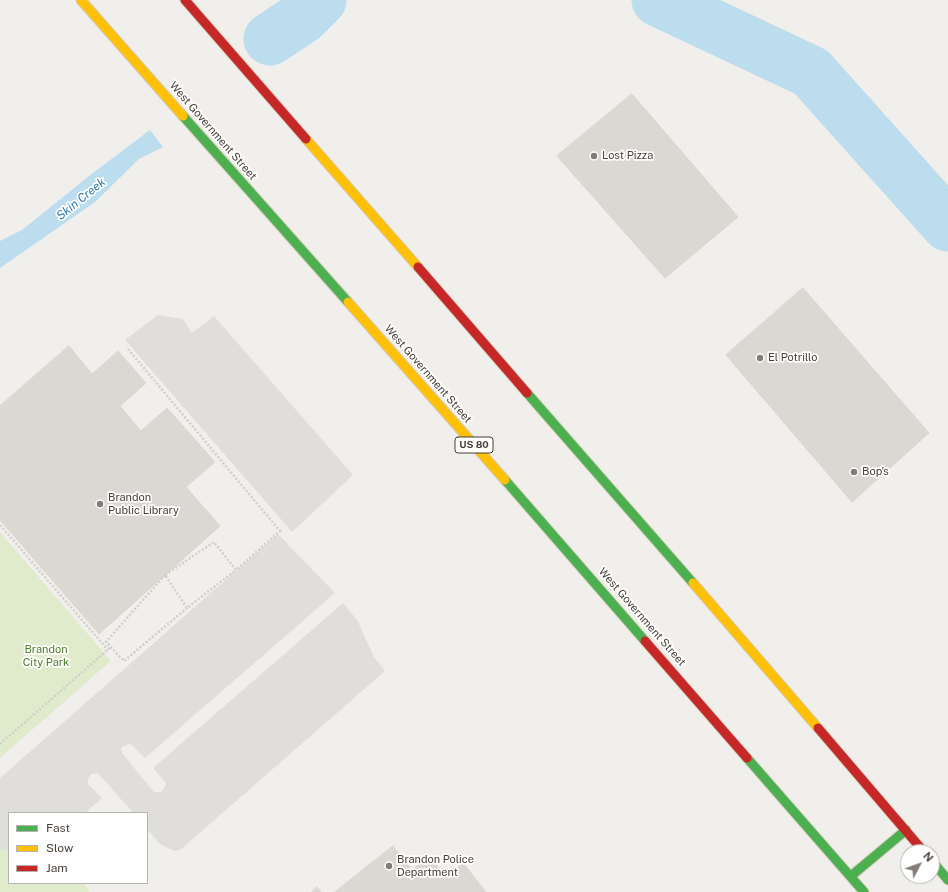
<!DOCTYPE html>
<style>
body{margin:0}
#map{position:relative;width:948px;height:892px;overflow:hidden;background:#f1efeb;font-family:"Public Sans",sans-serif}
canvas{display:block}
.legend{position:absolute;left:8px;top:812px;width:140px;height:72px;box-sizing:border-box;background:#fff;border:1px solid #b5b3af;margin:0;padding:5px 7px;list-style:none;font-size:12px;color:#474037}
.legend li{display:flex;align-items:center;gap:8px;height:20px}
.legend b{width:20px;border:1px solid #b5b3af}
.north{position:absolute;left:900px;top:844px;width:40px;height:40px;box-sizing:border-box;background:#fff;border:1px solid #b5b3af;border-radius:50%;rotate:49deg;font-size:11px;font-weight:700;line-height:16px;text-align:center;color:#474037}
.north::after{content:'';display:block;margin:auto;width:14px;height:18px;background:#827d76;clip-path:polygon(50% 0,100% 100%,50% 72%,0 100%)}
</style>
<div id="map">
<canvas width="948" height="892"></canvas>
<ul class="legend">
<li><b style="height:5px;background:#4caf50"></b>Fast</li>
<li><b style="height:5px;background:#ffc107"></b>Slow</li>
<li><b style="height:5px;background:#c62828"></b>Jam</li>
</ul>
<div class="north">N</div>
</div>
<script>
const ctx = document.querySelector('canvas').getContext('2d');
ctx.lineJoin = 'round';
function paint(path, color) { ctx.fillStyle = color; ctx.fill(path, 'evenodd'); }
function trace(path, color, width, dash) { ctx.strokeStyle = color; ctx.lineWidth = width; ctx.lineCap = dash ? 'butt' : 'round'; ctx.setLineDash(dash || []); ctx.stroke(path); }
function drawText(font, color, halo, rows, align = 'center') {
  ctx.font = font + ' "Public Sans",sans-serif'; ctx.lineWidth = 3.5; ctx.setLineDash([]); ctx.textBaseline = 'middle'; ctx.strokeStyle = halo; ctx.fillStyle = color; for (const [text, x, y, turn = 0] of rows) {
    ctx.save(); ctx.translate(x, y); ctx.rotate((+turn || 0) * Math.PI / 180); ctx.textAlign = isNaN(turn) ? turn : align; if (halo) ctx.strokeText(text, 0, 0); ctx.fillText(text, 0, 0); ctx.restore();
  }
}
const green = new Path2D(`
 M0,532L111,661L0,758Z
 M0,781L9,813V883H83L90,892H0Z`);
const parking = new Path2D(`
 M158,315L183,319L192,333L214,316L353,475L292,532L125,340Z
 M278,534L335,593L145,758L130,743L121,748L122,753L154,792H161L164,788L166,783L153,768L343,603L357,620L374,657L385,671L180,850L174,851L160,844L147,829V813H133L98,773L91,774L88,779V784L102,798L85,813H9V850L3,849L0,851V778Z`);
const water = new Path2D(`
 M150,130L163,147L139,159L95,202L0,268V241L22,230L89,176Z`);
const river = new Path2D(`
 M658,0L811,72L948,225
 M270,39L303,17L320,0`);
const building = new Path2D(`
 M632,94L738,217L665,278L557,156Z
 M803,288L929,433L852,502L726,355Z
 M69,346L92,374L118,351L146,383L120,406L141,431L167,408L215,462L186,487L220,526L99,634L0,520V406Z
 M393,846L412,870L429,856L446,876L463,863L486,892H335Z
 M317,887L321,892H312Z`);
const path = new Path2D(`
 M128,349L280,531L236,570L214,542L165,575L187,608L236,570
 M0,525L108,650
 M165,575L106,642L124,661L187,608
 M0,744L111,647`);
const fast = new Path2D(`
 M183,116L348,302
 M527,393L693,583
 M505,480L645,641
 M747,758L864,892
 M932,861L948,880
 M851,876L906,830`);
const slow = new Path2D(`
 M81,0L183,116
 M306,139L418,267
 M348,302L505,480
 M693,583L818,728`);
const jam = new Path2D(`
 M185,0L306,139
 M418,267L527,393
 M645,641L747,758
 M818,728L924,852`);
const markers = [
 [594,156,4,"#827d76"],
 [760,358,4,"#827d76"],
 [854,472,4,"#827d76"],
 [100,504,4,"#827d76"],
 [389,866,4,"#827d76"]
];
const shields = [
 [474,445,38]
];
const shieldNames = [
 ["US 80",474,445]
];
const streetNames = [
 ["West Government Street",213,131,49],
 ["West Government Street",428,374,49],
 ["West Government Street",642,617,49]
];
const poiNames = [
 ["Lost Pizza",602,156],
 ["El Potrillo",768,358],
 ["Bop's",862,472],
 ["Brandon",108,498],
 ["Public Library",108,511],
 ["Brandon Police",397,860],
 ["Department",397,873]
];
const parkNames = [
 ["Brandon",46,650],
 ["City Park",46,663]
];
const waterNames = [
 ["Skin Creek",81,199,-39]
];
paint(green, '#e0ebcb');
paint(parking, '#e0dedb');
paint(water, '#bcddee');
trace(river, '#bcddee', 53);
paint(building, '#dbd8d3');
trace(building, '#d9d6d1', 1);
trace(fast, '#d3cab9', 11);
trace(slow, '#d3cab9', 11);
trace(jam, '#d3cab9', 11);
trace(path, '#d1cfca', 2.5, [2, 2]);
trace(fast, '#4caf50', 9);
trace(slow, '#ffc107', 9);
trace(jam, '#c62828', 9);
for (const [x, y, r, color] of markers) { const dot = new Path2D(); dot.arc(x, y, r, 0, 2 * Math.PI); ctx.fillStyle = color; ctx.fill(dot); trace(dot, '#fff', 1.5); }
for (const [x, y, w] of shields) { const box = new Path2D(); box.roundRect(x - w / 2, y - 8, w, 16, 3); ctx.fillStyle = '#fff'; ctx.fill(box); trace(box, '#474037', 1); }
drawText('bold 10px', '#474037', null, shieldNames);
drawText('11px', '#474037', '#fff', streetNames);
drawText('11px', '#474037', '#fff', poiNames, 'left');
drawText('11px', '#4c792a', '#fff', parkNames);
drawText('italic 12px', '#2f7caa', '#fff', waterNames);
</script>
